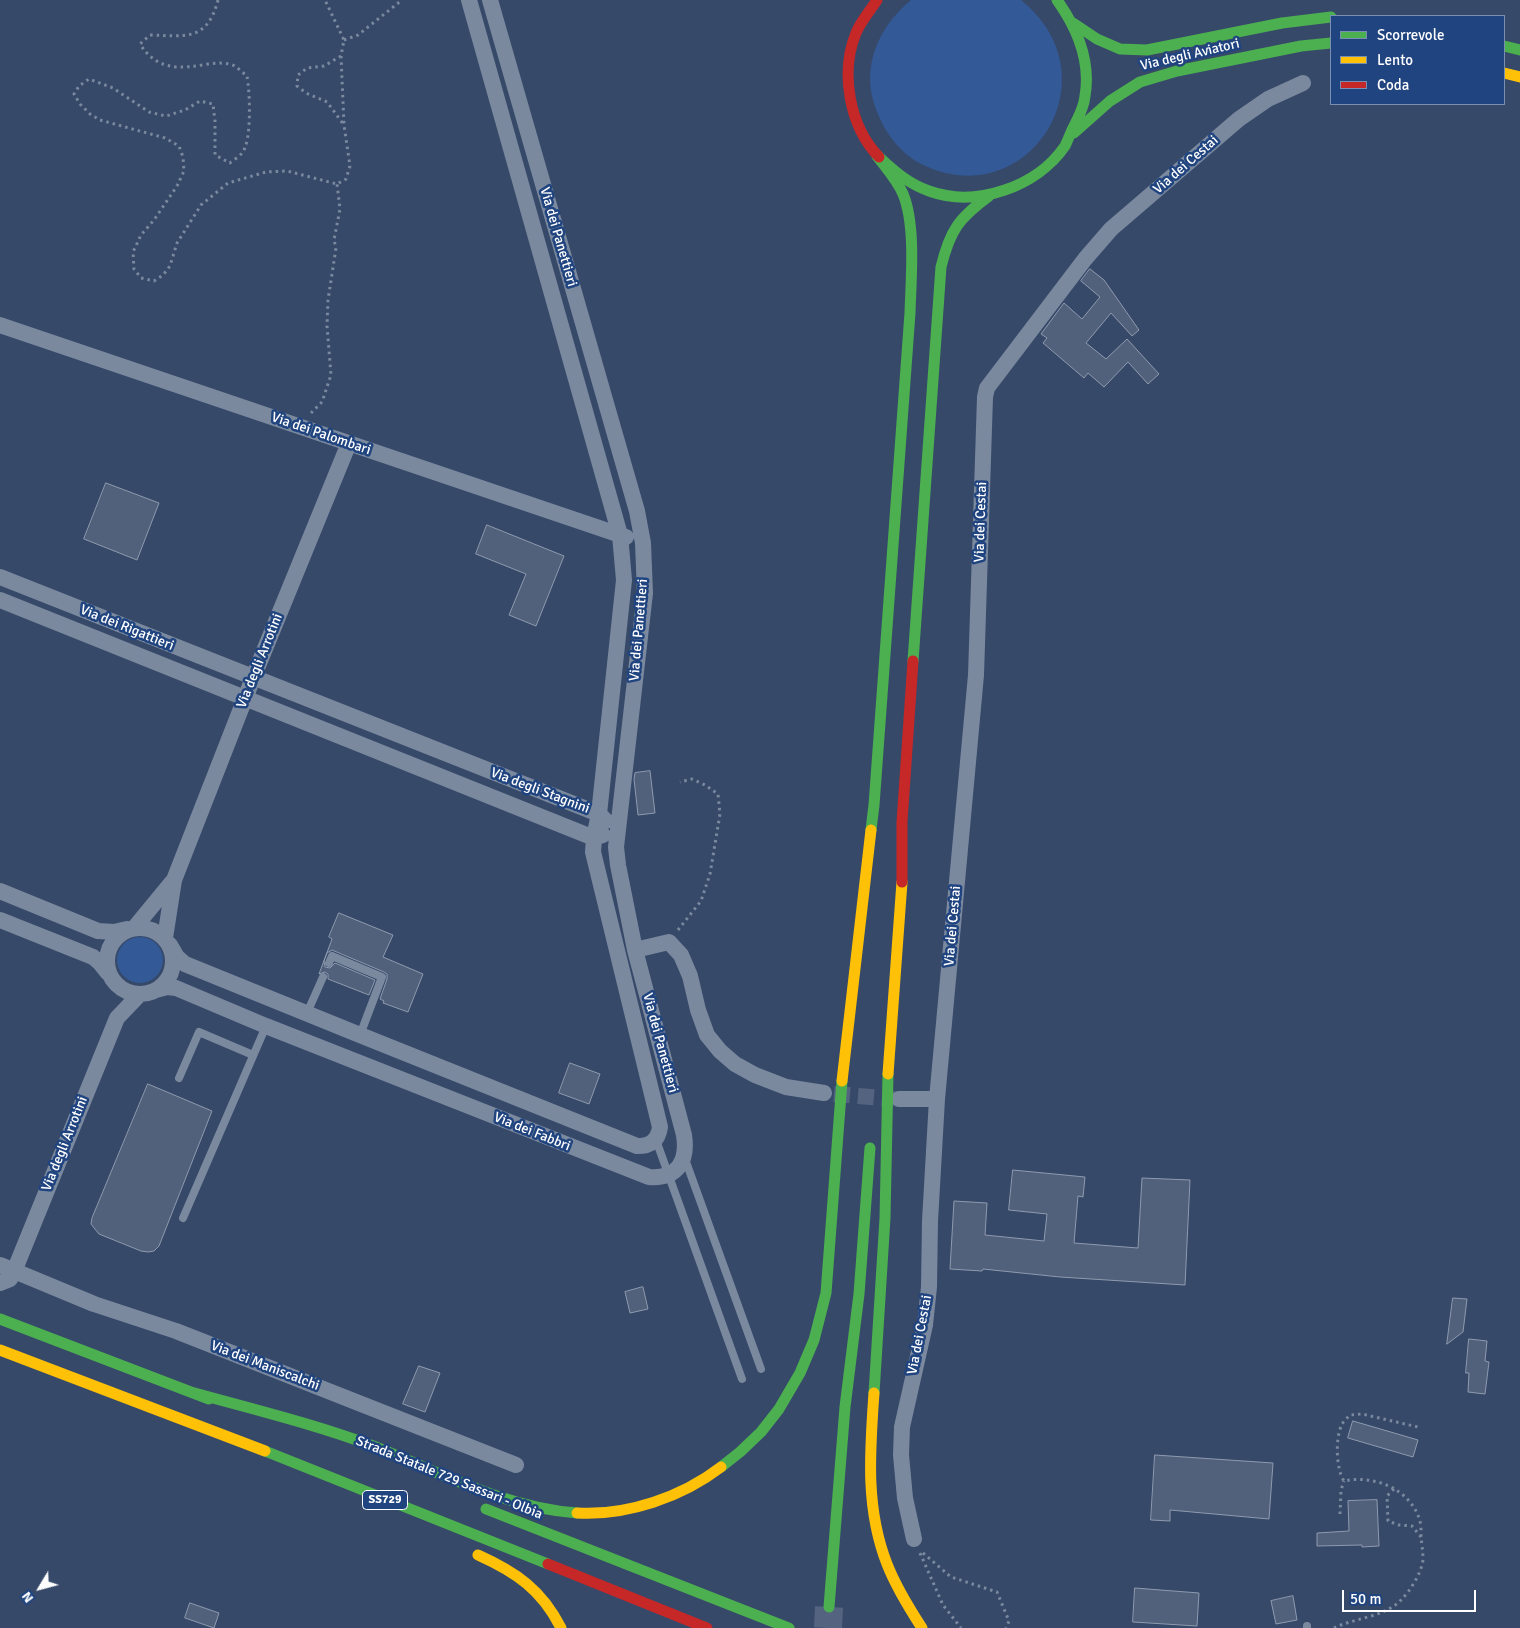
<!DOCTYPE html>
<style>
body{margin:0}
#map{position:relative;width:1520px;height:1628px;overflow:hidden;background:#364969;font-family:Signika,sans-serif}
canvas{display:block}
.legend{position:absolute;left:1330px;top:15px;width:175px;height:90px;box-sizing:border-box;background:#20447f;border:1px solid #798fb2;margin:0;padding:6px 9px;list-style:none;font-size:15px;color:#fff}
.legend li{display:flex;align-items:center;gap:10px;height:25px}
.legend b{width:25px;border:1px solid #798fb2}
.north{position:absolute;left:15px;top:1563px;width:50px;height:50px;-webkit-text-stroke:4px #20447f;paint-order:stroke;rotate:233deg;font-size:14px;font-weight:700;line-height:20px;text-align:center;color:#fff}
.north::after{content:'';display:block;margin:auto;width:18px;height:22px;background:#fff;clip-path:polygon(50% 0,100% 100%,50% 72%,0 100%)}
.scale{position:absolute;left:1342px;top:1590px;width:134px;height:22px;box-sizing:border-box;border:2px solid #fff;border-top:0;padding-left:6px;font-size:15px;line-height:18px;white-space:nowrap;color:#fff;-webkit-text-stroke:4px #20447f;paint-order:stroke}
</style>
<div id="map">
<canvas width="1520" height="1628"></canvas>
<ul class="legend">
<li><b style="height:6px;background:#4caf50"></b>Scorrevole</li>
<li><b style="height:6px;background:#ffc107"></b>Lento</li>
<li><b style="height:6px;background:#c62828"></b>Coda</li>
</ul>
<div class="north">N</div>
<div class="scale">50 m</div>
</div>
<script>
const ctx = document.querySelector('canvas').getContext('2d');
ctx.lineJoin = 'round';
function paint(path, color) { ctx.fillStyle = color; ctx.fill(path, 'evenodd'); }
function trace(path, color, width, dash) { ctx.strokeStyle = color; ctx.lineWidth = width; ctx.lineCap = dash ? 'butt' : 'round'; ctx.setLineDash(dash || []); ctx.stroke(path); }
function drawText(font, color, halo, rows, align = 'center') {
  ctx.font = font + ' Signika,sans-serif'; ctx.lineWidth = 5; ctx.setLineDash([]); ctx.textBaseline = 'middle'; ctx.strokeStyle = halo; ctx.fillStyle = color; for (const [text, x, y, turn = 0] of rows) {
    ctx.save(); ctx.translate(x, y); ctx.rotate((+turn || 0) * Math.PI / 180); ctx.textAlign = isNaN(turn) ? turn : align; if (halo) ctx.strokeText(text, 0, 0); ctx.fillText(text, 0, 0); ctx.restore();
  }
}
const green = new Path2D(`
 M911,0H1021C1117,77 1028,217 921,164C895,150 879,124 872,96C864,58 883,23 911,0Z
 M117 960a23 23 0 1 1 46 0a23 23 0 1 1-46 0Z`);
const building = new Path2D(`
 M1090,269L1104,280L1139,330L1132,336L1111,313L1086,343L1106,359L1127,339L1159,374L1148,384L1128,362L1104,387L1088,373L1084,378L1043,343L1047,338L1041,334L1064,303L1082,319L1100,297L1081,281Z
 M106,483L159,503L137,560L84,539Z
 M487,525L564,556L536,626L509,615L526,574L476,554Z
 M650,771L655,813L638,815L634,779L635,773Z
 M339,913L393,935L383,957L423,974L408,1012L383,1003L384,1001L380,999L387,979V974L384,972L332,950L327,953L324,961L325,967L330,968L335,963L375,980L369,995L328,979V974L325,972L319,974L332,939L329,937Z
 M570,1063L600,1074L589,1104L559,1093Z
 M148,1084L212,1111L159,1246L154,1251L148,1252L141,1251L99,1234L91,1224L92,1218Z
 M1013,1170L1085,1177L1083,1197L1078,1196L1074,1243L1138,1248L1142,1178L1190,1180L1185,1285L1060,1277L983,1269L982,1271L950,1269L954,1201L987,1203L985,1235L1044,1241L1047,1214L1009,1210Z
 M643,1287L648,1309L630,1313L625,1292Z
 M1453,1298L1467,1299L1463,1332L1447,1344Z
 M1469,1339L1487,1341L1485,1361L1489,1362L1485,1394L1468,1392L1469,1373H1466Z
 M419,1366L440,1373L425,1412L403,1404Z
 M1353,1421L1418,1440L1413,1457L1348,1438Z
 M1155,1455L1273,1463L1269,1519L1170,1510V1521L1151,1520Z
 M1377,1500L1379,1546L1362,1547V1545L1317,1546V1533L1349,1531L1348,1501Z
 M1135,1588L1199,1593L1197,1626L1133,1622Z
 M1293,1596L1297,1620L1276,1624L1271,1601Z
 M190,1603L219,1613L214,1628L185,1618Z`);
const streetTunnel = new Path2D(`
 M834,1094L894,1099`);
const highwayTunnel = new Path2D(`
 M828,1628L829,1607`);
const path = new Path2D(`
 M218,0C207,42 185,36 150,35L140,44C157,71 180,69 208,64C217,63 227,62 235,66C239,69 243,73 247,76C250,92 252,142 242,153C239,157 233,160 230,163L215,155V121L213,104L200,101L185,110L166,116L149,112L113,88L89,79L79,86L74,94L80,104L90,114L100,120L165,138L179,146L183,157L184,171L177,186L154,220L141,235L133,252L134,269L141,278L154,281L163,275L170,266L177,243L201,205L228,183L266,172L287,171L337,184L346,179L350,166L344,125L341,56L344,40L325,0
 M344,40L358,35L402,0
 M341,56L324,66L307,68L298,75L297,86L306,93L327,102L344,125
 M311,413L322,402L331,375L327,326L328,300L336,248L334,240L340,209L337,184
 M678,930L701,901L710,874L720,814L718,794L705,785L692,779L680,782
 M1394,1489L1387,1496L1388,1521L1399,1525L1412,1526L1421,1537
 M1340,1514L1341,1490L1344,1481
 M920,1553L943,1605L961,1628
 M923,1553L951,1577L997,1592L1009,1621L1006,1628
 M1334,1628C1354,1618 1385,1617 1401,1600C1410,1591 1421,1574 1423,1560C1423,1552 1422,1545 1421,1538C1421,1534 1421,1530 1421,1526C1415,1491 1376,1474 1344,1481C1336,1469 1335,1438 1342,1424C1344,1421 1347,1418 1350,1415L1362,1414L1418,1427`);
const lane = new Path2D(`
 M329,963L332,956L382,977L360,1035
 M307,1013L323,977
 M179,1078L199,1032L253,1055
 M656,1140L742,1379
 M685,1159L761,1369
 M183,1218L266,1026
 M1307,1628V1626`);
const street = new Path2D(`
 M0,325L626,537
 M0,577L599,814L606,821
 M0,600L594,838L603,835
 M0,891L98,931L114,932L127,929
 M0,920L93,957L100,963L108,973
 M135,927L172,882
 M107 961a33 33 0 1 1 66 0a33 33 0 1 1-66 0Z
 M165,938L174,880L253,678L349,443
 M170,945L177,957L185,964L360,1035L637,1146C650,1146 658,1141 660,1127L593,852L594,838L599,814L624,580L620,535L469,0
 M635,950L669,942L681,955L690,976L698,1010L707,1035L720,1051L735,1064L755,1075L786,1087L824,1093
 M156,990L167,987L176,988L266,1026L649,1177C678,1179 688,1161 684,1135L635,950L618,865L616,847L645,593L643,543L637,511L490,0
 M899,1099H937
 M0,1265L94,1304L176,1331L516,1465
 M0,1283L10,1279L13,1274L117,1018L140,994
 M914,1539L905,1498L901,1455L902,1427L925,1325L929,1287L930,1221L937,1099L976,675L985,397L987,388L1085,259L1111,229L1239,119L1268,99L1303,83`);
const fast = new Path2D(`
 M1073,23L1097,39L1120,49L1147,50L1282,23L1331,17
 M1504,46L1520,50
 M1074,133L1110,101L1140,82L1177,71L1301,46L1331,43
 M879,157C894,171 909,184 929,191C976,208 1037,187 1065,146C1068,140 1070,134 1073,128C1078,118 1084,108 1085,96C1091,61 1077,28 1057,0
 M913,661L941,267C950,230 959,218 989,196
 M871,830L874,805L910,313C911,279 916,225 903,194C897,180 886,168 877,156
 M0,1319L209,1399
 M191,1392C252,1409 314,1424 373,1446C440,1472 504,1508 577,1513
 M874,1393L885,1218L888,1074
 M265,1451L548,1564
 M721,1467L740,1452L761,1432L779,1409L800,1373L814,1340L826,1293L842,1081
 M486,1509L789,1628
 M829,1607L845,1407L859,1294L870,1148`);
const slow = new Path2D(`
 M1504,73L1520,77
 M888,1074L902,882
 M842,1081L871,830
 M0,1350L265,1451
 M874,1393C870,1451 865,1508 887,1564C896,1587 909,1608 922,1628
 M577,1513C627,1516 682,1497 721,1467
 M478,1555C516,1572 542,1590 561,1628`);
const jam = new Path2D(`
 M877,0C870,11 861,21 856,33C840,72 849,126 879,157
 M902,882V822L913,661
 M548,1564L707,1628`);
const shields = [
 [385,1500,45]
];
const shieldNames = [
 ["SS729",385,1500]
];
const streetNames = [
 ["Via degli Aviatori",1190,55,-13],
 ["Via dei Cestai",1186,165,-41],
 ["Via dei Panettieri",558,237,74],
 ["Via dei Palombari",321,434,19],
 ["Via dei Cestai",981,522,-88],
 ["Via dei Rigattieri",127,628,22],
 ["Via dei Panettieri",639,630,-85],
 ["Via degli Arrotini",260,661,-68],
 ["Via degli Stagnini",540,791,21],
 ["Via dei Cestai",953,926,-85],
 ["Via dei Panettieri",660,1043,75],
 ["Via dei Fabbri",532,1132,22],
 ["Via degli Arrotini",65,1144,-68],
 ["Via dei Cestai",920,1335,-79],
 ["Via dei Maniscalchi",265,1366,21],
 ["Strada Statale 729 Sassari - Olbia",449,1478,22]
];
paint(green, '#335996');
paint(building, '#52617b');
trace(building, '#8f9aae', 1);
trace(streetTunnel, '#546480', 16, [16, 8]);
trace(highwayTunnel, '#546480', 28, [28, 14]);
trace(path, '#7b899f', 3, [2.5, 4]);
trace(lane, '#7b899f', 8);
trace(street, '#7b899f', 16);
trace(fast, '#4caf50', 11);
trace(slow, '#ffc107', 11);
trace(jam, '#c62828', 11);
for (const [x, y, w] of shields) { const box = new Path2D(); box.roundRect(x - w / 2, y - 9.5, w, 19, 4); ctx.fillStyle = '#20447f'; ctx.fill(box); trace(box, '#fff', 1); }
drawText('bold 12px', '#fff', null, shieldNames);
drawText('14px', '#fff', '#20447f', streetNames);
</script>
